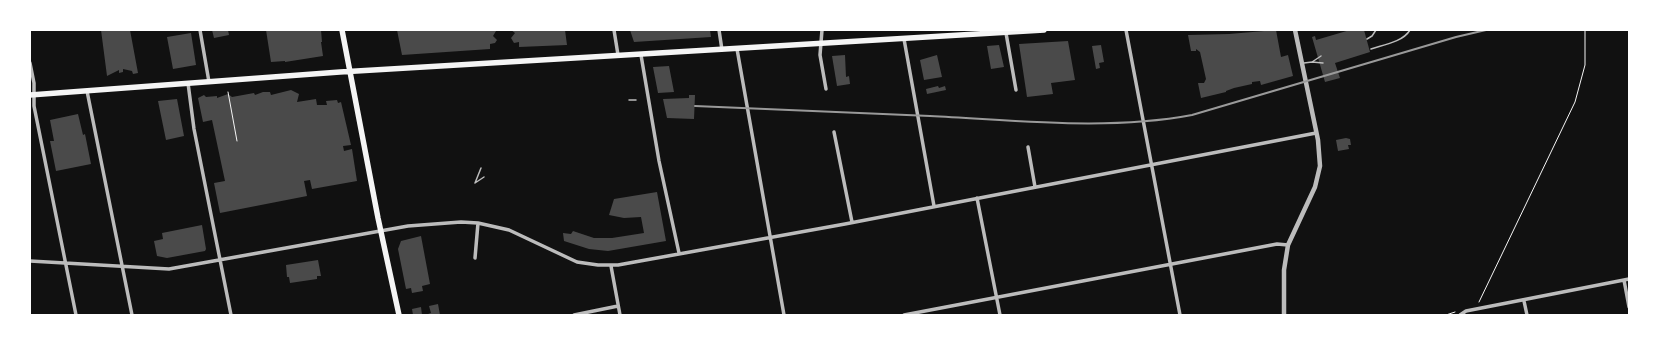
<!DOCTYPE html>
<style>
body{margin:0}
#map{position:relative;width:1659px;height:345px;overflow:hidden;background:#111;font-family:Raleway,sans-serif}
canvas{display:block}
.frame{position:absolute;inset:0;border:31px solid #fff;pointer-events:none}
</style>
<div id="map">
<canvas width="1659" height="345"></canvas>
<div class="frame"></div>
</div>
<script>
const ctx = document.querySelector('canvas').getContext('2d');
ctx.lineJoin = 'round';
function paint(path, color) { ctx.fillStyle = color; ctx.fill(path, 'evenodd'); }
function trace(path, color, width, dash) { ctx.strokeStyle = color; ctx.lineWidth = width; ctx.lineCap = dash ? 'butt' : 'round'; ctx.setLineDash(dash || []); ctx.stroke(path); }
const building = new Path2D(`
 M101,30H130L138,73L133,74L132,71L123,69V72L119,73V70L107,76Z
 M212,30H228L229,35L214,38Z
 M266,30H321L322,42H321L323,56L285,62V61L271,62Z
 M397,30H495L496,31L493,36L497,40L495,43L490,44V49L402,55Z
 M511,30H565L567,45L519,47V42L514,43L511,38L515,33Z
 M630,30H710L711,37L634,42Z
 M1276,30L1281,57L1288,55L1293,76L1261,85L1260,81L1252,82V84L1234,88L1226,91V92L1201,98L1198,83H1204L1206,79L1200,52L1196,49V51H1191L1188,35L1229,34Z
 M1350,30H1364L1370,52L1335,63L1340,78L1325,82L1312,37L1315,36L1316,40Z
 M191,33L196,65L173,69L167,37Z
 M1068,41L1075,80L1051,83L1053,94L1027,97L1019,44Z
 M999,45L1004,67L991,69L987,46Z
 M1101,45L1104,62L1099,63L1100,68L1096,69L1092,46Z
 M845,55L846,77L849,76L850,84L837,86L832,56Z
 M937,55L942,77L924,80L920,60Z
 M669,66L674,92L658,93L653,67Z
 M938,86L939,88L945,86L946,90L927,94L926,89Z
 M291,90L299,94L297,102L316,99L317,105H327L326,101L337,100L338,103L341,102L351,145L343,146L344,151L352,149L357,181L312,189L310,180L304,181L307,196L220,213L214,183L225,181L212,120L203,122L198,98L204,95L206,97L217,96V98L228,94L232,97L254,93L255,95L263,92H270L271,95Z
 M689,95H695L694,119L667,118L663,99L689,98Z
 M177,99L184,136L166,140L158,101Z
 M78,114L83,135L85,134L91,164L56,171L50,141H54L50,120Z
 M1346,138L1350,139L1351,145H1348L1349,149L1338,151L1336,140Z
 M657,192L666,241L608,251L589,249L564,241L563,233L571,234L573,231L594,238H612L644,233L641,217L624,218L609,215L614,199Z
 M202,225L206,249L205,251L167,258L157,256L154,241L163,239L162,233Z
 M421,236L430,284L422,286L423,291L412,293L411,288L406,289L398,249L401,241Z
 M318,260L321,276H317V279L290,283L289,277H287L286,265Z
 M438,304L440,315H425L431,313L429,306Z
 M421,307L422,315H413L412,309Z`);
const path = new Path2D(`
 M228,92L237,141
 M1479,302L1575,102L1585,65V30
 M1446,315L1455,312`);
const service = new Path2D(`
 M1367,39L1372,36L1376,30
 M1371,49C1383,45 1403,42 1410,30
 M1312,62L1321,56
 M1304,63L1312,62L1323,63
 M629,100H636
 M475,183L481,168
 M475,183L484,177`);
const minor = new Path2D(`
 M200,30L209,82
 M614,30L618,55
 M719,30L722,50
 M822,30L820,55L826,89
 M1126,30L1180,315
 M1006,33L1016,90
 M904,39L934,206
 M737,49L784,315
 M641,55L659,161L679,253
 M30,63L34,83V106L76,315
 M188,83L194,129L231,315
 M87,91L132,315
 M834,132L852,222
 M1028,147L1035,187
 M977,198L1000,315
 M475,258L478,223
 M30,261L169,269L408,226L461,222L478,223L509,230L577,262L598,265H618L845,224L1316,133
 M611,266L620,315
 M1624,280L1629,307
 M1524,301L1527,315
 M574,315L618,306
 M904,315L1277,244L1288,245
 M1460,315L1466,311L1629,279`);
const tertiary = new Path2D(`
 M1284,315V270L1288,245L1315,187L1320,166L1318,140L1295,30`);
const primary = new Path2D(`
 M342,30L378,218L399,315
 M30,95L340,72L1044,30`);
const rail = new Path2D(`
 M695,106C773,110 852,112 930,116C1016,120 1107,131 1192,115L1456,37L1486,30`);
paint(building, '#4a4a4a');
trace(path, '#f5f5f5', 1);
trace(service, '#bcbcbc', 1.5);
trace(minor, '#bcbcbc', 3.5);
trace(tertiary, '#bcbcbc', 4.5);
trace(primary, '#f5f5f5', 5.5);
trace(rail, '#9a9a9a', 2);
</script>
